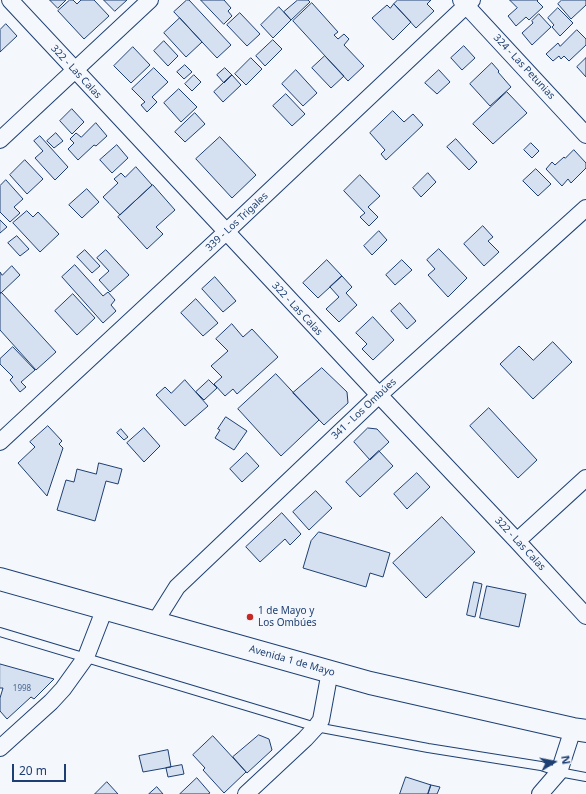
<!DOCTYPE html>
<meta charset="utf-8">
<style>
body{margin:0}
#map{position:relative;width:586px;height:794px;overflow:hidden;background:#f4f7fb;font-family:"Noto Sans",sans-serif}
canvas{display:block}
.north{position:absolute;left:534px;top:742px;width:40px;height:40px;-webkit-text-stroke:3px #f4f7fb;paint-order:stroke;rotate:80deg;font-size:11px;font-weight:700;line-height:16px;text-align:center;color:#1d3f73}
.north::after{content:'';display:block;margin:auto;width:14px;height:18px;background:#1d3f73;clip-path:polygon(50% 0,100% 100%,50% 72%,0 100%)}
.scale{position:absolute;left:12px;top:764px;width:54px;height:18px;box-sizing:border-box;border:2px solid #1d3f73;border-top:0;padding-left:5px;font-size:12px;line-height:14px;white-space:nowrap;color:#1d3f73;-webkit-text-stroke:3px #f4f7fb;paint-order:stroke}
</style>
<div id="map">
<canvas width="586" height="794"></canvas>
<div class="north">N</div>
<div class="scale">20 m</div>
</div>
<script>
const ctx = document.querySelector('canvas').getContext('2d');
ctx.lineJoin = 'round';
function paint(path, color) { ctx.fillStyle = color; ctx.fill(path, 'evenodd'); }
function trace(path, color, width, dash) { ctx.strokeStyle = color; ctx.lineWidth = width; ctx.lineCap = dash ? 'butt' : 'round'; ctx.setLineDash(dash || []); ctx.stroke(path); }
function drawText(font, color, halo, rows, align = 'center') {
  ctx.font = font + ' "Noto Sans",sans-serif'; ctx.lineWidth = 3; ctx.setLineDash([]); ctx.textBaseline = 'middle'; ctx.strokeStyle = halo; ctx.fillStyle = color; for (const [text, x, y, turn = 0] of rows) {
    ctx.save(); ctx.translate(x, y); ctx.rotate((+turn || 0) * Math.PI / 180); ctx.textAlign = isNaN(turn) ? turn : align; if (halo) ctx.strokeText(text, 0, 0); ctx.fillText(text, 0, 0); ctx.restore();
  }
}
const building = new Path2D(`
 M50,0H66L58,8Z
 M70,0H73L77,4L81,0H94L109,16L84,39L58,11Z
 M104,0H127L115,11Z
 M187,0H189L231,45L217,58L174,12Z
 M201,0H224L231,8L228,11L232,16L224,24Z
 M298,0H308L310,2L291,20L284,12Z
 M398,0H431L427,4L434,11L416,28L394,4Z
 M510,0H538L537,1L543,7L529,20L526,17L516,26L508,16L517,8Z
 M562,0H586V5L571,19L558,4Z
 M312,3L338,32L334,35L338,39L344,34L349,39L344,45L364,66L348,81L293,21Z
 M394,4L411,22L393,40L372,18L387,5L390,8Z
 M279,7L291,20L273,38L261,25Z
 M558,8L573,23L560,36L552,27L554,25L548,18Z
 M240,13L260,34L247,46L227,25Z
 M539,14L551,27L532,45L522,33L533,23L532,21Z
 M180,18L202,42L186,57L164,33Z
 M6,24L17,36L0,52V30Z
 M577,30L586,39V45L569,61L564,56L561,59L559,56L553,61L546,54L558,43L560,46Z
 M273,40L282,49L265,66L256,56Z
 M164,41L178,56L168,66L154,51Z
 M464,46L475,58L462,70L451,58Z
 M133,47L150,65L131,83L114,66Z
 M325,56L344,76L331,88L312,68Z
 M251,58L262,69L246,85L235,74Z
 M586,58V77L577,67Z
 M492,63L499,71L498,72L511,87L490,106L470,84Z
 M185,65L192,72L184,79L177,72Z
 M154,68L168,82L152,97L157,102L147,112L141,105L145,102L132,89Z
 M225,68L232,75L224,83L217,75Z
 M296,70L317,93L303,106L282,84Z
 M439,70L450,82L437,94L425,83Z
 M194,75L201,82L192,91L185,84Z
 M232,75L241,85L223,102L214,92Z
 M179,89L197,107L181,122L164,103Z
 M507,92L527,113L493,144L473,124Z
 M286,94L305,114L292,126L273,106Z
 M72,109L84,122L72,134L60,121Z
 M393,111L404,122L413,114L423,125L386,160L381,154L385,150L370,133Z
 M195,113L205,124L185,142L175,132Z
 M96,123L107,136L96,146L94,145L78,160L68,149L74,143L70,139L76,133L81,137Z
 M56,133L63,141L54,148L47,141Z
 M40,136L68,167L55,180L35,158L43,151L34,141Z
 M220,137L256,175L232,198L196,159Z
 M456,139L477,162L469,170L447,147Z
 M531,143L539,151L532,158L524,150Z
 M117,145L128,158L112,173L100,160Z
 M574,150L586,163V168L571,183L568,179L562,186L546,169L552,162L555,165L564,157L565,158Z
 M25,160L43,179L27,194L10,175Z
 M136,167L152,185L120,215L103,197L118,183L114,179L121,173L125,177Z
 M536,169L551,184L538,196L523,181Z
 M428,173L436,182L421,197L413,188Z
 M360,175L380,196L368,207L378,217L369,226L360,217L365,213L344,191Z
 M6,180L23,199L14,207L20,213L10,222L0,212V186Z
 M153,185L175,210L156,227L163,234L147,249L118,217Z
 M87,189L99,202L82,218L69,205Z
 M27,211L33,217L38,212L59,234L40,252L13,223Z
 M0,220L7,227L0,233Z
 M483,226L493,237L488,241L499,252L484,266L464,244Z
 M379,231L387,240L372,255L364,246Z
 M17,236L29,249L20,256L8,243Z
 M439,249L467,278L448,297L428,275L435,269L427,260Z
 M85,250L100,266L92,273L77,257Z
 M106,250L129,275L110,292L99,280L109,271L97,258Z
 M327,260L342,276L318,298L303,283Z
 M402,260L412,270L395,285L386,275Z
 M75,265L103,296L108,292L115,300L111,305L116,311L103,323L62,277Z
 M12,266L20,275L1,293L0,292V272L2,275Z
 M342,276L352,287L346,293L357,305L339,322L326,309L339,297L330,287Z
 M215,277L236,301L223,312L202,289Z
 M2,293L56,352L36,370L0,330V294Z
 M73,294L95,318L77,335L55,311Z
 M196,299L218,323L203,336L181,313Z
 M400,303L416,321L407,329L391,311Z
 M373,317L394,340L373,360L362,349L367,344L356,333Z
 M232,324L243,337L252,329L278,357L237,394L233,389L225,396L214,384L222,377L211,366L228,351L216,339Z
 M553,342L572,362L533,399L500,364L519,346L533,360Z
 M13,347L35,370L21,382L26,387L20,392L10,380L13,377L0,364V359Z
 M322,368L347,392L348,403L324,425L293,393Z
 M276,374L319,420L281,456L238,409Z
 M185,380L208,406L185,426L156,395L165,387L171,393Z
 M209,380L217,388L204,400L196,392Z
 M489,408L537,460L518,478L470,426Z
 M226,417L247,431L234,450L215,438L220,430L218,429Z
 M48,426L62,441L59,444L63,448L47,496L18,463L35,447L30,442Z
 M144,428L160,446L144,462L127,443Z
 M368,428L377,429L389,442L370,460L354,442Z
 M121,429L128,437L124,440L117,433Z
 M379,451L393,466L360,497L346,482Z
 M247,453L259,466L242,482L230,469Z
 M99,463L122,469L118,484L106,481L95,521L57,510L66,480L74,482L77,469L96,474Z
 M417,473L430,487L407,509L394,494Z
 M316,491L332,508L309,530L293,512Z
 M282,513L301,534L290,545L285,539L260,562L246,547Z
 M442,517L475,552L426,598L393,563Z
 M319,532L390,553L383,577L370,573L366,587L303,568L311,541Z
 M474,582L482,584L475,617L467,615Z
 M487,586L526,594L519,627L480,618Z
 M0,664L54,679L34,699L31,697L7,719L0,711V698L3,688H0Z
 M259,735L269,739L272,750L247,773L233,757Z
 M213,736L246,772L224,793L203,770L205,768L193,755Z
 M168,750L171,767L143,772L139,756Z
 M182,765L184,774L168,777L166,768Z
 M406,777L431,785L428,794H400Z
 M197,778L210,793L208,794H180Z
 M107,782L118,794H95Z
 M431,785L440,787L437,794H428Z
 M157,787L163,794H149Z`);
const lane = new Path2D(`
 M0,632L316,727L428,748L541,766L559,772L586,777`);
const street = new Path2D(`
 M10,0L379,395L517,541L586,616
 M461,0L586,135
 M0,140L150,0
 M0,442L226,232L472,0
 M517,541L586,478
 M155,622L177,587L379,395L586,208
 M0,748L51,702L63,689L86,657L105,608
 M246,794L305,739L316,727L321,720L330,671
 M540,794L559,772L573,729`);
const secondary = new Path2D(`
 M0,579L370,683L573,729L586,731`);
const markers = [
 [250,617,4,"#c62828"]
];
const numberNames = [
 ["1998",22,689]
];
const streetNames = [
 ["324 - Las Petunias",524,67,47],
 ["322 - Las Calas",76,72,47],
 ["339 - Los Trigales",237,222,-43],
 ["322 - Las Calas",297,309,47],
 ["341 - Los Ombúes",364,409,-43],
 ["322 - Las Calas",520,544,47],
 ["Avenida 1 de Mayo",292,661,16]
];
const poiNames = [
 ["1 de Mayo y",258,611],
 ["Los Ombúes",258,623]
];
paint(building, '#d5e0f0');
trace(building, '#1d3f73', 1);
trace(lane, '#1d3f73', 10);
trace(street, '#1d3f73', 18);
trace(secondary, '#1d3f73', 24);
trace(lane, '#f4f7fb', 8);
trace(street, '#f4f7fb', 16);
trace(secondary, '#f4f7fb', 22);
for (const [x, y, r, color] of markers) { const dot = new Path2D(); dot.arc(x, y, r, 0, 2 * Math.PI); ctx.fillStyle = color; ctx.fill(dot); trace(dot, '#f4f7fb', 1.5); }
drawText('8px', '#4b6792', null, numberNames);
drawText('10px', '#1d3f73', '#f4f7fb', streetNames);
drawText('10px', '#1d3f73', '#f4f7fb', poiNames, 'left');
</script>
